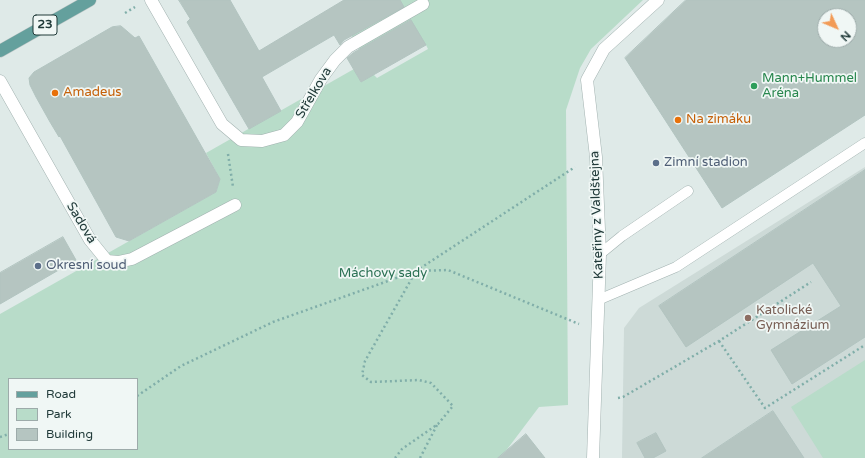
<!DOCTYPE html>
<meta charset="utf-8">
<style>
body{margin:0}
#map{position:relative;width:865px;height:458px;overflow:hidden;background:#dfeae8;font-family:"Varela Round",sans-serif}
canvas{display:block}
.legend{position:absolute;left:8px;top:378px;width:130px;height:72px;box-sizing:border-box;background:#f0f7f5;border:1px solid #9dabaa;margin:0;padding:5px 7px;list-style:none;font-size:12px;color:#203a39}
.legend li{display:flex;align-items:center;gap:8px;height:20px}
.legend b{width:20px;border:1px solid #9dabaa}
.north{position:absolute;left:817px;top:8px;width:40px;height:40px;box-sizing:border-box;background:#f0f7f5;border:1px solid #9dabaa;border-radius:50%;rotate:134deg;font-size:11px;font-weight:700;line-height:16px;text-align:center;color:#203a39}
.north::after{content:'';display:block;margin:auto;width:14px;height:18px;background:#f29b56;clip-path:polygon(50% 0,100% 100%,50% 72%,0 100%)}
</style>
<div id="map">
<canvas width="865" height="458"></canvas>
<ul class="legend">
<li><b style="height:5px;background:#64a09d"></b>Road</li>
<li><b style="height:11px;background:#b8dcc9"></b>Park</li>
<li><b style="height:11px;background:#b5c5c1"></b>Building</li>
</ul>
<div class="north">N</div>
</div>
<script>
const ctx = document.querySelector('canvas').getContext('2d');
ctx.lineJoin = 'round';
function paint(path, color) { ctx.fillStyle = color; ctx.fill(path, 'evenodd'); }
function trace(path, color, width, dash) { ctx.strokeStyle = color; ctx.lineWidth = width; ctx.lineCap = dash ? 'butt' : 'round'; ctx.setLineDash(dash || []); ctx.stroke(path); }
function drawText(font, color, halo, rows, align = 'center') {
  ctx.font = font + ' "Varela Round",sans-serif'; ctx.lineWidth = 3.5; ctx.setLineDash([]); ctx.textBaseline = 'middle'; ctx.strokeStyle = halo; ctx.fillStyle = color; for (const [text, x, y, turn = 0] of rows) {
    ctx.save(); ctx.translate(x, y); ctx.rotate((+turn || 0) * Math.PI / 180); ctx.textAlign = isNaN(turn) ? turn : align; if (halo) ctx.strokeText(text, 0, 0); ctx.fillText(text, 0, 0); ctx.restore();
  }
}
const built = new Path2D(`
 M865,167V458H622L624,328L639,308Z`);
const green = new Path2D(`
 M396,0H643L591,49L580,68L566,110L568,405L539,407L505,452L499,458H0V314L216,192L220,179L206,153L354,69L361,82L373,74L377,78L428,49L426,45L362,54L347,28ZM9,379H137V449H9Z
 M865,360V458H823L791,407Z`);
const building = new Path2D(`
 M179,0H230L259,51L344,0H400L404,7L344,40L340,45L334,35L262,77L281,111L249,129L187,22L190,19Z
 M686,0H865V115L722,208L625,58ZM825,16H849V40H825Z
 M411,20L426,45L361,82L347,58L353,53Z
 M121,26L135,38L139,36L220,179L216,192L129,241L116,237L60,136L59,137L50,122L36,97L30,85L29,78L34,72L112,27Z
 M865,170V337L792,384L771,350L841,306L813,263L686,347L659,306Z
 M63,237L76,260L0,304V273Z
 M773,411L804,458H702Z
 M656,433L666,451L653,458H645L637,443Z
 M526,434L545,458H498Z`);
const path = new Path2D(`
 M125,13L135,7
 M228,154L233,187
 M719,341L765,408L865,345
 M137,396L181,366L273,322L416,271L448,270L579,324
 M618,398L623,397L719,341L811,282
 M0,437L9,434
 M395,458L402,449L438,424L453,406L431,383L419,380L371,382L362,375L365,361L416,271L575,167
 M420,458L437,425`);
const lane = new Path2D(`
 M600,254L622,236L688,191
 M598,300L676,267L865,143`);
const street = new Path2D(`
 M151,0L222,124L241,140L262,141L284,135L297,122L321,79L335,60L348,47L423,4
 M0,81L90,240L107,261L118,262L132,259L235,205
 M593,458L600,254L596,157L587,80L604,49L658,0`);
const primary = new Path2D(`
 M0,51L90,0`);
const markers = [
 [754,86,4,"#2e9e5b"],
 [55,93,4,"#e8710a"],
 [678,120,4,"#e8710a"],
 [656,163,4,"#5c6f8a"],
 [38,266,4,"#5c6f8a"],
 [748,318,4,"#8d6e63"]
];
const shields = [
 [45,25,24]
];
const shieldNames = [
 ["23",45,25]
];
const leisureNames = [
 ["Mann+Hummel",762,79],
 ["Aréna",762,94]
];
const foodNames = [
 ["Amadeus",63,93],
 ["Na zimáku",686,120]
];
const streetNames = [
 ["Střelkova",314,93,-59],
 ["Kateřiny z Valdštejna",597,215,-92],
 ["Sadová",81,223,59]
];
const serviceNames = [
 ["Zimní stadion",664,163],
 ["Okresní soud",46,266]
];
const parkNames = [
 ["Máchovy sady",383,274]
];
const educationNames = [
 ["Katolické",756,311],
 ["Gymnázium",756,326]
];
paint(built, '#cddad7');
paint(green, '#b8dcc9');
paint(building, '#b5c5c1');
trace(building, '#b2c4c0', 1);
trace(lane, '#a2b2b0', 11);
trace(street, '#a2b2b0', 13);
trace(primary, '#bcc4c4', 13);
trace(path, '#80aea9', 2.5, [2, 3]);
trace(lane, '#fff', 10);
trace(street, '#fff', 12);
trace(primary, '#64a09d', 12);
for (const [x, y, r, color] of markers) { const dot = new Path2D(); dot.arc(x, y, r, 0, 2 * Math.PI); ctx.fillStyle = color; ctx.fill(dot); trace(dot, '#f0f7f5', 1.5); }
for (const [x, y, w] of shields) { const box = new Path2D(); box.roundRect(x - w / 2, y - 10, w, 20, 3); ctx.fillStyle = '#f0f7f5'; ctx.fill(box); trace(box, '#203a39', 1); }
drawText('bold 12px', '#203a39', null, shieldNames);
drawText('13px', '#27864d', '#f0f7f5', leisureNames, 'left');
drawText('13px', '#c56008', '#f0f7f5', foodNames, 'left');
drawText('13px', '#203a39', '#f0f7f5', streetNames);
drawText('13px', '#4e5e75', '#f0f7f5', serviceNames, 'left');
drawText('13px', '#2b7154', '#f0f7f5', parkNames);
drawText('13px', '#785e54', '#f0f7f5', educationNames, 'left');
</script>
